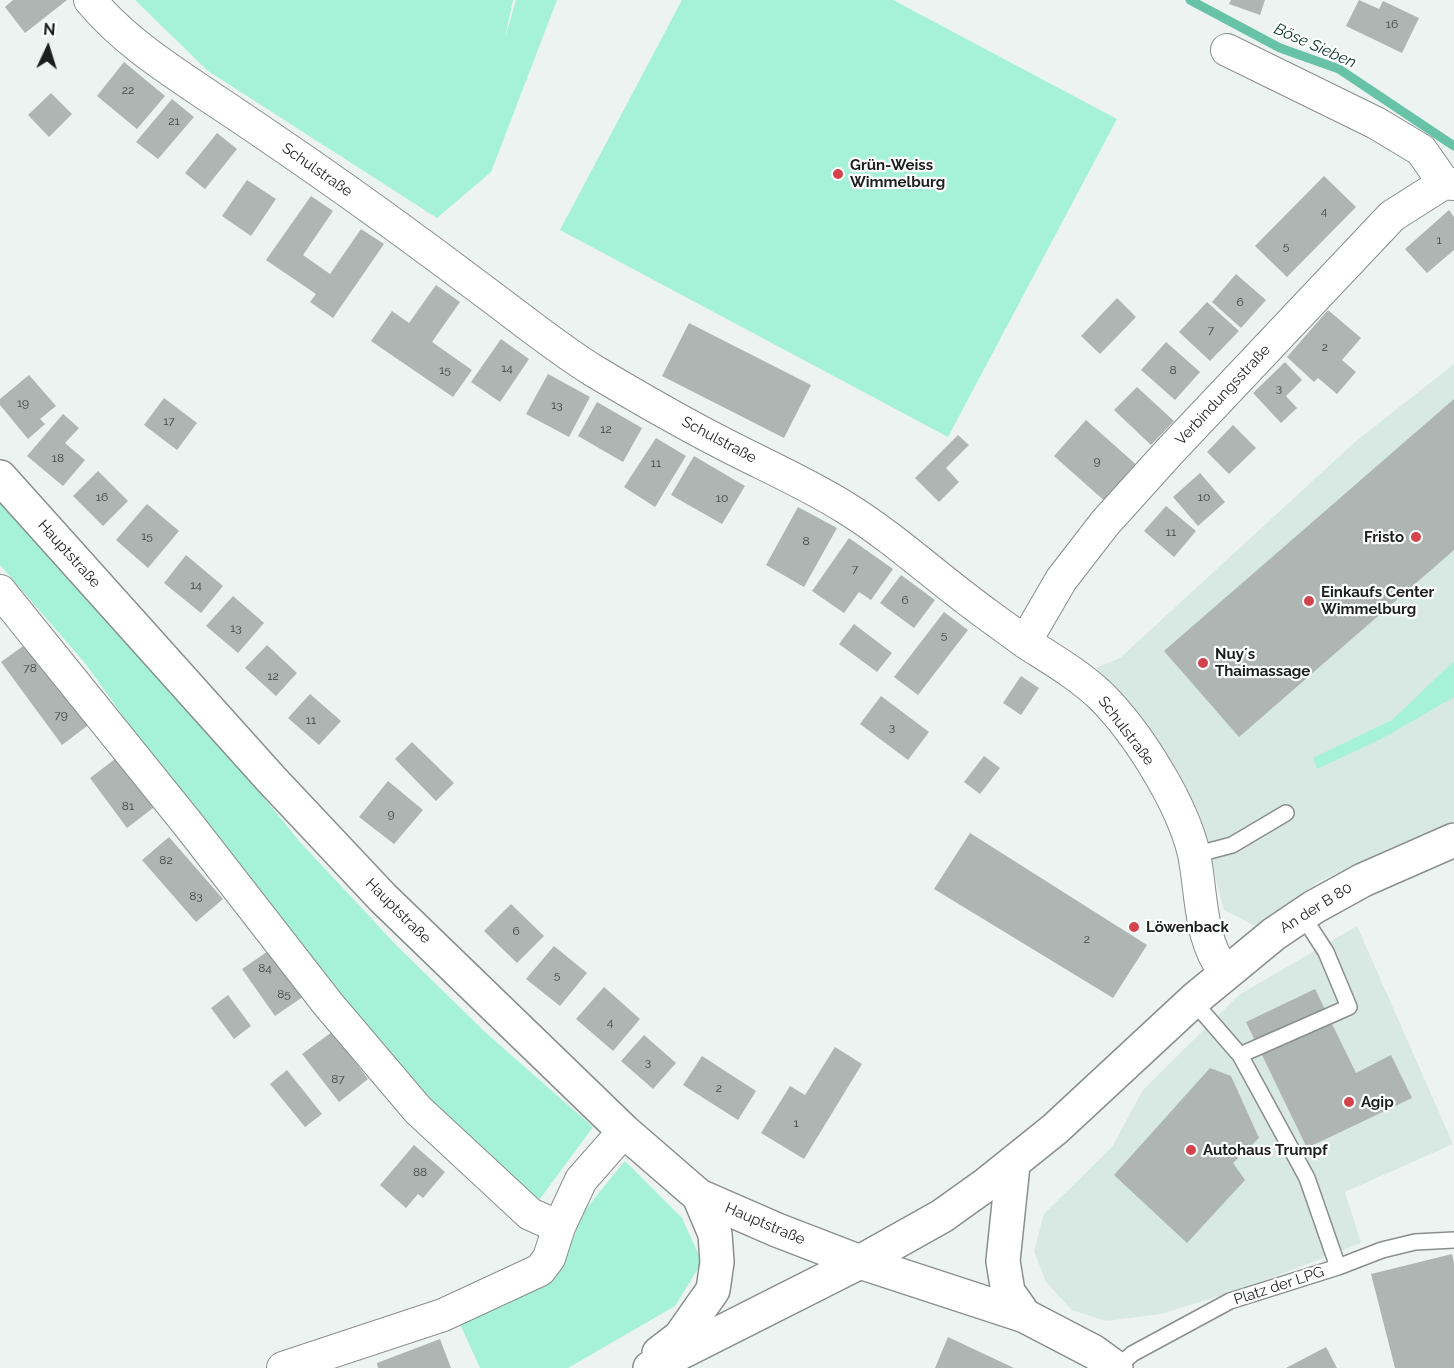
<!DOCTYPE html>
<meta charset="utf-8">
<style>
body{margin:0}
#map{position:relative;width:1454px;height:1368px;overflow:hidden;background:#ecf3f0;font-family:Raleway,sans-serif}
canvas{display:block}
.north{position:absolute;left:18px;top:18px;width:60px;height:60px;-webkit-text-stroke:4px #fff;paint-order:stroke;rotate:4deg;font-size:16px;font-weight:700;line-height:24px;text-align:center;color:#1c1f1e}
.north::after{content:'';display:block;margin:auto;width:21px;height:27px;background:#1c1f1e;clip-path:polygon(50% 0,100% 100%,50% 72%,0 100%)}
</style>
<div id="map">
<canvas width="1454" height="1368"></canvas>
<div class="north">N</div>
</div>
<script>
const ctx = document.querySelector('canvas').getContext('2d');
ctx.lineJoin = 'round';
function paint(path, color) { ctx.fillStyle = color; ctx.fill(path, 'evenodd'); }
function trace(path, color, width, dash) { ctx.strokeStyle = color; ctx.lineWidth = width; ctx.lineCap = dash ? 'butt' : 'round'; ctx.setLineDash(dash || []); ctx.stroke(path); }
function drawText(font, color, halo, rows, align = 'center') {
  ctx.font = font + ' Raleway,sans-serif'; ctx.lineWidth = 4.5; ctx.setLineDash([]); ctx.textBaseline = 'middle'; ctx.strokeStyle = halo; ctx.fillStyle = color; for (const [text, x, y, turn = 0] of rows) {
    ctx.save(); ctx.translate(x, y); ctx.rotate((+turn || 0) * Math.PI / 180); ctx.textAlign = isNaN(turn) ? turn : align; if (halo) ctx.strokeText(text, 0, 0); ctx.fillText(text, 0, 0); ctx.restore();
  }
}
const built = new Path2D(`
 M1454,364V821L1385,850L1318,882L1257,927L1224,910L1198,811L1139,718L1096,668L1120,658L1355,442Z
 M1357,926L1453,1144L1345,1192L1361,1243L1248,1287L1161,1314L1106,1321L1072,1310L1046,1282L1034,1251L1044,1214L1112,1147L1143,1090L1239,995Z`);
const green = new Path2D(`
 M135,0H513L505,38L516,0H557L491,172L437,218L208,71Z
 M682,0H893L1117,119L948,437L560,230Z
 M0,493L223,747L299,841L396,945L486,1033L593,1127L539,1200L440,1110L333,990L153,758L85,663L0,565Z
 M1454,661V697L1381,739L1317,769L1313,758L1392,720Z
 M625,1161L682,1218L702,1262L675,1306L568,1368H480L459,1322L557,1276L585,1210Z`);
const stream = new Path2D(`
 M1190,0L1280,48L1339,69L1454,146`);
const building = new Path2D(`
 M13,0H67L25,33L5,7Z
 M1231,0H1265L1260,15L1229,4Z
 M1359,0L1379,9L1383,1L1419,18L1402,53L1346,26Z
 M124,62L165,96L137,129L97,96Z
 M51,93L72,114L49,137L28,115Z
 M172,99L194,117L158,159L136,142Z
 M217,133L237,149L205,189L185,173Z
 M1324,176L1356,207L1287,277L1255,246Z
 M247,180L276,199L251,236L222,216Z
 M311,196L333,211L303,255L330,274L361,229L384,244L333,318L310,302L316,294L266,260Z
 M1449,210L1454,217V250L1427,273L1405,249Z
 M1236,274L1266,300L1241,328L1212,302Z
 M436,285L460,302L432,342L472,370L453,397L371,341L392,311L409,323Z
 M1117,298L1136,317L1100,354L1081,336Z
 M1207,302L1239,331L1210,361L1179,332Z
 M1328,310L1361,338L1342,360L1356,372L1337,394L1318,378L1314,382L1287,357Z
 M689,323L811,385L784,438L662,376Z
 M501,339L529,359L500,402L471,382Z
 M1166,342L1200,372L1175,400L1141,370Z
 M1285,362L1302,380L1286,396L1297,408L1281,423L1253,393Z
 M548,374L590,397L569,437L526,414Z
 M29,375L56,406L40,419L45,424L28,439L0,405V399Z
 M1137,387L1174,421L1151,445L1114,410Z
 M164,398L197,423L177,450L144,425Z
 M1454,399V550L1239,737L1164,651Z
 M597,402L642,428L623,462L578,436Z
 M63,414L79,428L65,443L85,460L63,486L27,456Z
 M1086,420L1140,468L1108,504L1054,456Z
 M1233,425L1256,448L1229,474L1207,452Z
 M958,435L969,445L946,468L959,482L939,502L915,478Z
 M656,438L686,456L655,507L624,487Z
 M694,456L745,486L722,524L671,495Z
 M98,471L128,501L103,526L73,496Z
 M1200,473L1225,502L1198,526L1173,497Z
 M147,504L179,531L148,568L116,540Z
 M1166,506L1196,531L1174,557L1144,531Z
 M798,507L837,528L804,587L766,565Z
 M849,538L893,569L871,600L859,592L844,613L812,591Z
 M186,555L223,586L201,613L164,583Z
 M901,575L935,600L914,628L880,603Z
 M233,596L264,623L238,653L206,626Z
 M944,612L968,630L918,695L894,677Z
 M854,624L892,653L877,672L839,644Z
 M30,641L91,723L62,745L1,662Z
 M267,645L297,673L276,696L245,668Z
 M1021,676L1039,688L1021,715L1003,703Z
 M310,694L341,721L319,745L288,718Z
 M881,696L929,732L908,760L860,724Z
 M412,742L454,783L436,801L395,759Z
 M119,756L157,805L127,828L90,778Z
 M984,756L1000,768L980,794L964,782Z
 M388,781L423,810L394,844L359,817Z
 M970,833L1147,945L1113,998L934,889Z
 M169,837L223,899L196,922L142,860Z
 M511,904L544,936L517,963L484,931Z
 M554,946L587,973L560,1006L526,979Z
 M274,947L307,994L275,1016L242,969Z
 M604,987L640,1019L613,1051L576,1019Z
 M1315,989L1356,1073L1391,1055L1412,1098L1307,1148L1246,1022Z
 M228,995L251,1026L234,1039L211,1008Z
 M332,1032L368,1079L339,1102L302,1054Z
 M644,1035L676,1063L653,1089L621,1061Z
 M835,1047L862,1064L804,1159L761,1133L790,1086L805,1095Z
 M702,1056L756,1091L738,1120L683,1085Z
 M1210,1068L1231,1076L1259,1138L1233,1163L1245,1180L1187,1243L1114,1175Z
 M287,1070L322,1114L305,1127L270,1084Z
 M414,1145L445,1172L423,1198L418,1194L406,1208L380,1185Z
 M1452,1254L1454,1263V1368H1395L1371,1274Z
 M948,1337L1014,1368H935Z
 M440,1339L451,1368H378L377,1363Z
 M1326,1347L1337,1368H1286Z`);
const lane = new Path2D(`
 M1194,855L1232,845L1286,813
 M1193,1001L1240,1055L1307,1178L1338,1267
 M1240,1055L1349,1007L1326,952L1302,915
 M1117,1368L1132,1354L1230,1301L1338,1267L1382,1250L1415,1242L1454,1240`);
const street = new Path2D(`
 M90,0C123,40 167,68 210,97C242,118 274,140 306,162C365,203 424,246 481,289C519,317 554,346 594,371C636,396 679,421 722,443C764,465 806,483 846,508C896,539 939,580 988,615C1000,624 1013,633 1025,642C1051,659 1078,674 1101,696C1138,733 1182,803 1194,854C1202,894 1199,940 1225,972
 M1227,50L1376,123L1421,150L1444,183
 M0,591L188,824L328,1004L418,1110L530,1214L559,1227
 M1025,642L1061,580L1105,523L1170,451L1392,216L1444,183L1454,184
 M283,1368L443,1315L540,1270L549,1258L559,1227L581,1180L624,1131`);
const secondary = new Path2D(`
 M0,477L271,779L383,898L624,1131L699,1196L777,1230L860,1262L1025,1316L1094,1352L1116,1368
 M1013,1165L1003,1261L1008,1292L1025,1316
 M659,1353L680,1337L713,1290L717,1262L715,1234L699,1196
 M650,1368L860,1262L942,1216L984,1186L1055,1129L1195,999L1274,934L1314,907L1363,880L1454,840`);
const markers = [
 [838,174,6,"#d3434b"],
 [1416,537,6,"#d3434b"],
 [1309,601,6,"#d3434b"],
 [1203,663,6,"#d3434b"],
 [1134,927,6,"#d3434b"],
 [1349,1102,6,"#d3434b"],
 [1191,1150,6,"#d3434b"]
];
const numberNames = [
 ["16",1392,24],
 ["22",128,90],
 ["21",174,121],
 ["4",1324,211],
 ["1",1439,240],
 ["5",1286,246],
 ["6",1240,302],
 ["7",1211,330],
 ["2",1325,347],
 ["14",507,368],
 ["15",445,370],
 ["8",1173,370],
 ["3",1279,388],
 ["19",23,403],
 ["13",557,405],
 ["17",169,421],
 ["12",606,429],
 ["18",58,458],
 ["9",1097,461],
 ["11",656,463],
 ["16",102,497],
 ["10",1204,497],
 ["10",722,498],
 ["11",1171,532],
 ["15",147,536],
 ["8",806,541],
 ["7",855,569],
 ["14",196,585],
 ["6",905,600],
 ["13",236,628],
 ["5",944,635],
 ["78",30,668],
 ["12",273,676],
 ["79",61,715],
 ["11",311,720],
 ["3",892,727],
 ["81",128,806],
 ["9",391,814],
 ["82",166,860],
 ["83",196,896],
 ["6",516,931],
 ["2",1087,939],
 ["84",265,968],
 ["5",557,975],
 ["85",284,994],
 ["4",610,1022],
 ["3",648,1062],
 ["87",338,1079],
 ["2",719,1088],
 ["1",796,1123],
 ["88",420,1172]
];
const poiNames = [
 ["Grün-Weiss",850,165],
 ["Wimmelburg",850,182],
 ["Fristo",1404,537,"right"],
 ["Einkaufs Center",1321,592],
 ["Wimmelburg",1321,609],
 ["Nuy´s",1215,654],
 ["Thaimassage",1215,671],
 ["Löwenback",1146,927],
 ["Agip",1361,1102],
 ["Autohaus Trumpf",1203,1150]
];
const streetNames = [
 ["Schulstraße",317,170,35],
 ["Verbindungsstraße",1223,395,-47],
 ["Schulstraße",719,440,28],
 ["Hauptstraße",69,554,48],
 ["Schulstraße",1126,731,53],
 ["An der B 80",1316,908,-32],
 ["Hauptstraße",398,911,45],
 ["Hauptstraße",765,1224,23],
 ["Platz der LPG",1279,1286,-18]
];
const waterNames = [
 ["Böse Sieben",1315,46,24]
];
paint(built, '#d8e8e2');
paint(green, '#a6f2d9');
trace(stream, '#67c2a6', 9);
paint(building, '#aeb5b2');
trace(lane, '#888f8c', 18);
trace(street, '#888f8c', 34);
trace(secondary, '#888f8c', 36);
trace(lane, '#fff', 15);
trace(street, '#fff', 32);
trace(secondary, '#fff', 33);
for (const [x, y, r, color] of markers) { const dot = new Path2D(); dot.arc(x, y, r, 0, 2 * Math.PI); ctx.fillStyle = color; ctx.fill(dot); trace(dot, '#fff', 2); }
drawText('12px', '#404443', null, numberNames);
drawText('bold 15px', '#1c1f1e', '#fff', poiNames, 'left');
drawText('15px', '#1c1f1e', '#fff', streetNames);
drawText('italic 16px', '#053126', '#fff', waterNames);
</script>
